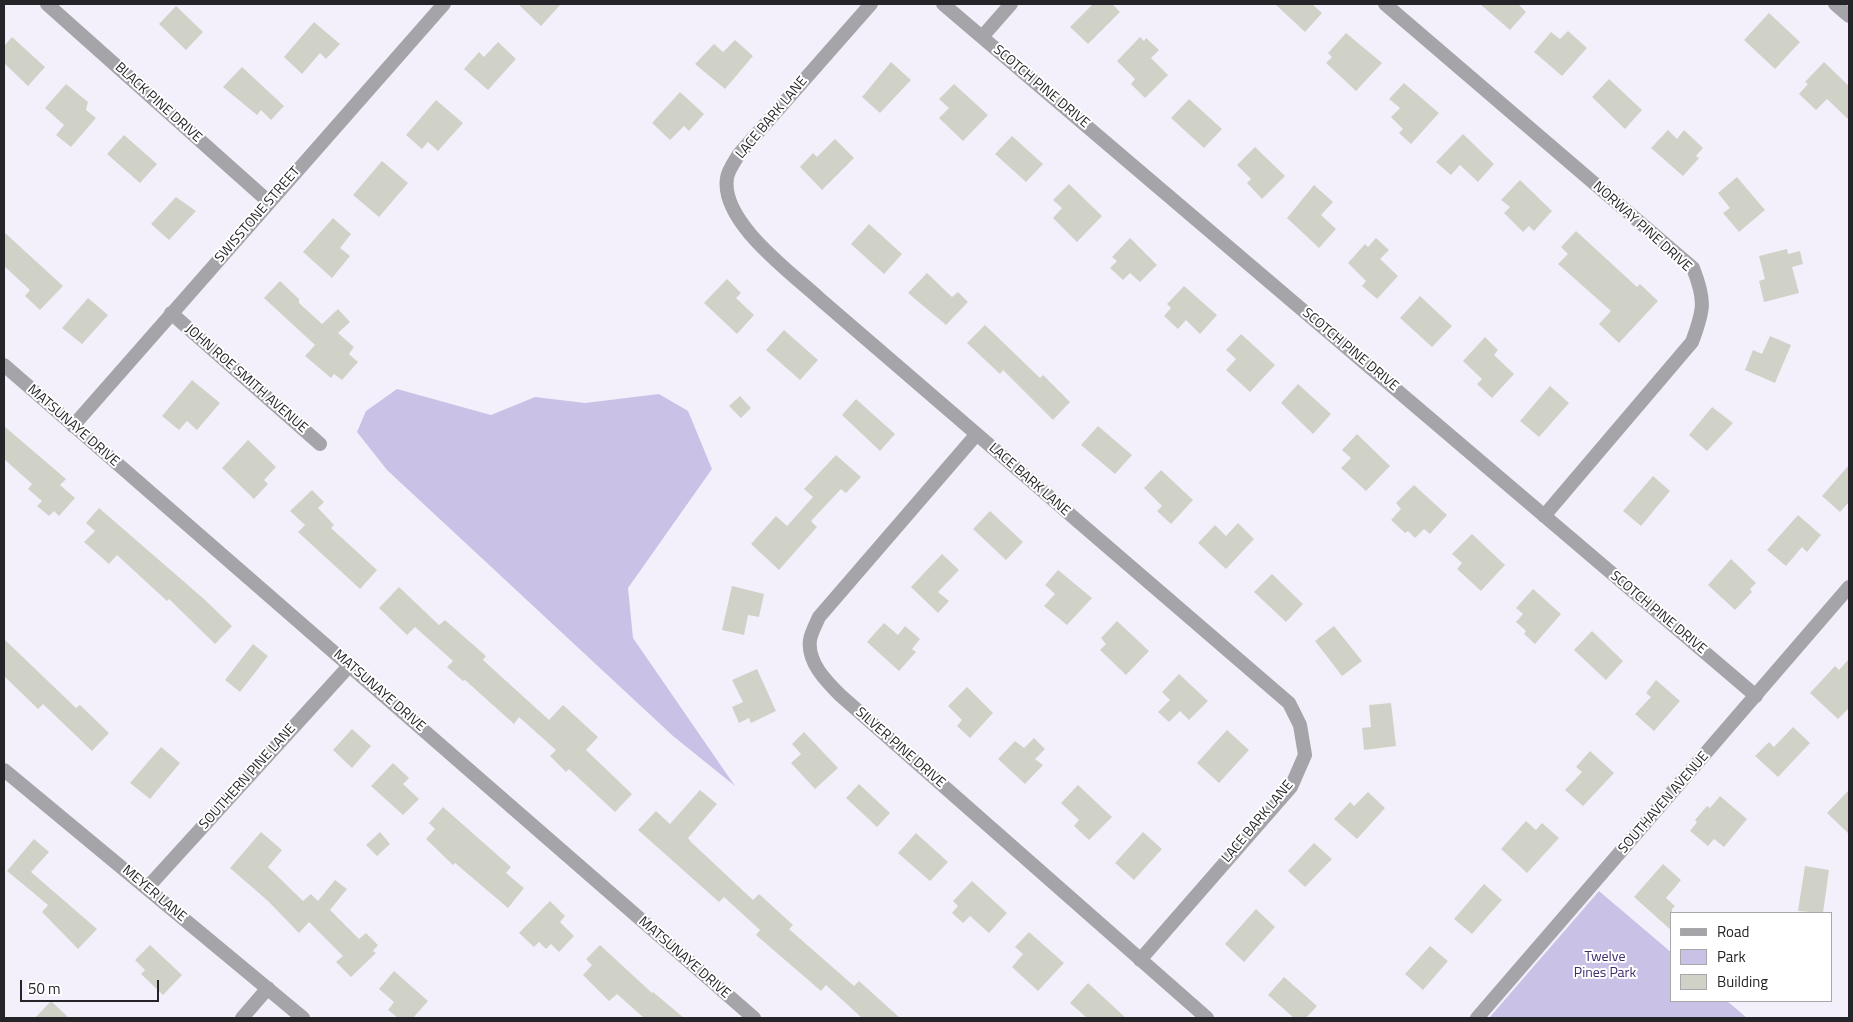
<!DOCTYPE html>
<style>
body{margin:0}
#map{position:relative;width:1853px;height:1022px;overflow:hidden;background:#f3f0fc;font-family:"Titillium Web",sans-serif}
canvas{display:block}
.frame{position:absolute;inset:0;border:5px solid #252428;pointer-events:none}
.legend{position:absolute;left:1670px;top:912px;width:162px;height:90px;box-sizing:border-box;background:#fff;border:1px solid #a8a7a9;margin:0;padding:6px 9px;list-style:none;font-size:15px;color:#252428}
.legend li{display:flex;align-items:center;gap:10px;height:25px}
.legend b{width:25px;border:1px solid #a8a7a9}
.scale{position:absolute;left:20px;top:980px;width:139px;height:22px;box-sizing:border-box;border:2px solid #252428;border-top:0;padding-left:6px;font-size:15px;line-height:18px;white-space:nowrap;color:#252428;-webkit-text-stroke:4px #fff;paint-order:stroke}
</style>
<div id="map">
<canvas width="1853" height="1022"></canvas>
<div class="frame"></div>
<ul class="legend">
<li><b style="height:6px;background:#a5a4a9"></b>Road</li>
<li><b style="height:14px;background:#cac2e6"></b>Park</li>
<li><b style="height:14px;background:#d1d2c7"></b>Building</li>
</ul>
<div class="scale">50 m</div>
</div>
<script>
const ctx = document.querySelector('canvas').getContext('2d');
ctx.lineJoin = 'round';
function paint(path, color) { ctx.fillStyle = color; ctx.fill(path, 'evenodd'); }
function trace(path, color, width, dash) { ctx.strokeStyle = color; ctx.lineWidth = width; ctx.lineCap = dash ? 'butt' : 'round'; ctx.setLineDash(dash || []); ctx.stroke(path); }
function drawText(font, color, halo, rows, align = 'center') {
  ctx.font = font + ' "Titillium Web",sans-serif'; ctx.lineWidth = 4; ctx.setLineDash([]); ctx.textBaseline = 'middle'; ctx.strokeStyle = halo; ctx.fillStyle = color; for (const [text, x, y, turn = 0] of rows) {
    ctx.save(); ctx.translate(x, y); ctx.rotate((+turn || 0) * Math.PI / 180); ctx.textAlign = isNaN(turn) ? turn : align; if (halo) ctx.strokeText(text, 0, 0); ctx.fillText(text, 0, 0); ctx.restore();
  }
}
const green = new Path2D(`
 M397,389L491,415L535,397L585,403L659,394L688,411L712,469L628,588L633,638L735,786L673,736L387,470L357,432L366,411Z
 M1599,891L1672,953V1001H1727L1747,1018H1489Z`);
const building = new Path2D(`
 M518,4H561L541,26Z
 M1093,4H1112L1120,12L1088,44L1070,27Z
 M1275,4H1312L1322,13L1305,32Z
 M1480,4H1518L1526,12L1510,30Z
 M176,6L203,32L186,50L159,24Z
 M1769,13L1800,42L1775,69L1744,40Z
 M314,22L340,44L326,59L320,53L302,74L284,57Z
 M1568,31L1587,48L1562,76L1534,52L1551,32L1560,39Z
 M1346,33L1382,63L1356,91L1326,63L1332,57L1328,53Z
 M12,37L45,67L28,86L4,63V46Z
 M1140,37L1144,41L1146,38L1159,50L1151,58L1168,75L1145,98L1131,84L1135,79L1117,61Z
 M735,40L753,56L725,89L695,64L714,44L723,52Z
 M498,42L516,59L488,90L464,69L479,52L484,57Z
 M891,62L911,80L880,113L862,97Z
 M1824,62L1849,86V120L1827,99L1816,110L1799,94L1808,84L1805,82Z
 M242,67L284,106L271,120L261,110L257,115L223,87Z
 M1609,79L1642,110L1625,129L1592,97Z
 M1404,83L1439,113L1411,144L1399,133L1403,129L1391,117L1400,108L1389,99Z
 M66,84L88,102L86,110L96,118L71,147L56,135L64,125L45,108Z
 M954,84L988,115L963,141L939,118L949,108L939,99Z
 M680,92L704,114L689,131L684,126L670,140L652,123Z
 M1189,99L1222,129L1204,148L1171,118Z
 M436,100L463,123L438,151L428,142L422,149L406,135Z
 M1668,130L1677,139L1684,130L1703,148L1696,156L1699,158L1683,176L1651,148Z
 M1463,134L1494,164L1478,182L1460,165L1451,175L1436,162Z
 M124,135L157,164L140,183L107,154Z
 M1012,136L1043,164L1026,182L995,154Z
 M835,139L854,158L822,190L800,167L813,153L817,157Z
 M1255,147L1285,176L1262,199L1247,183L1251,179L1237,165Z
 M382,161L408,183L379,217L353,195Z
 M1737,177L1765,210L1739,232L1723,213L1730,208L1718,193Z
 M1520,180L1552,211L1534,231L1529,226L1523,232L1504,213L1510,207L1501,200Z
 M1069,184L1102,216L1077,242L1053,218L1062,208L1053,200Z
 M1314,185L1333,202L1321,215L1336,229L1319,248L1287,218Z
 M176,197L196,211L169,240L151,224Z
 M333,218L351,234L340,248L350,256L332,278L303,252Z
 M869,224L902,254L884,274L851,244Z
 M1576,231L1637,287L1640,284L1658,301L1619,343L1599,324L1611,311L1558,264L1568,254L1561,247Z
 M4,232L63,286L40,310L25,296L30,290L4,266Z
 M1130,238L1157,265L1140,282L1130,273L1123,280L1110,268L1117,261L1112,257Z
 M1376,238L1389,250L1380,259L1398,276L1377,299L1362,286L1366,281L1348,263L1365,244L1368,247Z
 M1787,249L1788,254L1800,251L1803,264L1792,267L1799,293L1764,302L1759,281L1765,279L1759,256Z
 M927,273L952,297L958,292L968,302L946,325L908,293Z
 M727,279L741,293L736,298L754,315L737,334L704,303Z
 M280,281L299,299V303L322,324L338,309L350,322L338,333L354,347L349,354L358,362L342,380L334,374L331,378L305,356L315,345L264,298Z
 M1184,286L1217,315L1200,334L1186,320L1178,329L1164,316L1171,308L1167,304Z
 M1420,296L1452,326L1432,347L1400,318Z
 M88,298L108,315L82,344L62,328Z
 M985,325L1040,378L1043,375L1070,402L1053,420L1003,370L1000,374L967,343Z
 M784,330L818,360L800,380L766,350Z
 M1241,334L1275,365L1250,392L1226,370L1236,359L1226,350Z
 M1770,336L1791,345L1775,383L1745,370L1753,350L1762,354Z
 M1485,337L1498,350L1494,355L1514,374L1492,398L1477,384L1482,379L1463,361Z
 M192,380L220,403L197,430L187,421L179,430L162,416Z
 M1298,384L1331,414L1313,434L1281,403Z
 M1550,386L1569,403L1539,437L1520,421Z
 M740,396L751,408L741,418L729,406Z
 M856,399L895,434L880,451L842,415Z
 M1712,407L1733,423L1707,451L1689,435Z
 M4,426L66,479L60,485L75,498L59,516L54,511L49,516L37,506L42,501L28,489L32,484L4,459Z
 M1098,426L1132,455L1115,474L1081,445Z
 M1357,434L1390,466L1366,491L1341,468L1351,458L1342,450Z
 M248,440L276,467L264,480L268,484L254,499L222,468Z
 M836,455L861,477L846,493L841,489L811,521L817,527L779,570L751,544L776,516L787,526L813,497L804,489Z
 M1849,465V502L1840,512L1822,496Z
 M1161,470L1193,500L1171,524L1157,511L1162,506L1144,488Z
 M1653,476L1670,491L1641,526L1623,511Z
 M1414,485L1447,515L1430,534L1424,529L1415,538L1408,531L1405,533L1391,520L1401,509L1396,503Z
 M312,490L324,502L318,508L334,525L331,528L377,570L360,589L298,532L305,525L290,511Z
 M99,508L204,599L232,626L215,644L169,599L167,601L117,555L109,564L84,542L95,531L86,523Z
 M990,511L1023,542L1006,560L973,529Z
 M1798,515L1821,535L1807,552L1802,547L1786,566L1767,550Z
 M1238,523L1254,539L1226,569L1198,543L1215,525L1226,536Z
 M1472,534L1505,565L1481,591L1457,569L1462,563L1452,554Z
 M942,554L959,570L938,592L949,601L938,613L911,587Z
 M1731,559L1756,583L1750,589L1752,592L1735,610L1708,585Z
 M1058,570L1092,598L1067,625L1044,606L1055,594L1045,585Z
 M1272,574L1303,604L1286,622L1254,592Z
 M732,586L764,594L759,617L748,615L744,635L722,630Z
 M399,587L439,625L445,620L486,656L483,660L549,720L563,705L598,737L586,750L632,794L615,812L569,769L566,772L550,756L556,750L519,717L514,724L465,680L463,681L447,667L453,661L415,627L407,635L379,608Z
 M1533,589L1561,614L1535,644L1524,634L1526,631L1516,622L1523,614L1516,608Z
 M1117,621L1149,651L1126,675L1100,650L1106,644L1101,638Z
 M884,623L898,635L905,626L920,639L912,649L916,652L899,671L867,642Z
 M1334,626L1362,661L1342,676L1315,641Z
 M1592,631L1623,661L1606,680L1574,650Z
 M4,639L76,708L80,705L109,733L92,751L43,704L38,709L4,676Z
 M253,644L268,656L240,692L225,680Z
 M1849,659V708L1838,719L1810,693L1835,666L1839,670Z
 M757,669L776,711L751,723L749,718L739,723L732,707L743,702L732,680Z
 M1179,674L1208,701L1189,720L1180,711L1169,722L1158,712L1170,700L1162,692Z
 M1656,680L1680,701L1654,731L1635,714L1651,697L1646,693Z
 M967,687L993,713L970,738L957,726L962,720L948,706Z
 M1391,703L1396,746L1364,750L1362,728L1371,727L1369,705Z
 M1793,727L1810,743L1778,777L1755,756L1769,742L1774,747Z
 M352,729L371,746L352,768L333,750Z
 M1227,730L1249,750L1219,783L1197,763Z
 M804,732L838,768L815,789L791,763L801,754L792,744Z
 M1034,738L1045,749L1035,759L1043,765L1025,784L998,759L1015,741L1024,748Z
 M161,747L180,763L150,799L130,783Z
 M1590,751L1614,773L1583,806L1565,790L1582,772L1576,767Z
 M393,763L409,778L403,784L419,799L403,815L371,786Z
 M859,784L890,813L877,827L846,798Z
 M1078,785L1112,817L1089,840L1074,826L1079,820L1061,803Z
 M700,790L717,804L688,838L691,842L753,900L759,894L793,925L789,929L854,986L859,981L900,1018H862L826,985L821,991L756,935L760,930L724,897L719,902L638,830L656,811L670,824Z
 M1849,790V834L1827,813Z
 M1368,792L1385,808L1357,839L1334,819L1350,802L1354,806Z
 M1720,796L1747,819L1724,847L1714,839L1708,846L1690,831L1697,822L1695,820L1707,806L1710,808Z
 M443,807L511,867L506,873L524,888L508,908L455,863L453,865L426,839L435,829L429,823Z
 M1526,821L1536,830L1542,823L1559,838L1527,873L1501,849Z
 M261,832L282,850L268,867L303,901L311,894L318,901L335,880L347,889L330,910L359,939L366,933L378,945L373,951L376,953L351,977L336,962L343,956L309,922L299,933L268,901L230,868Z
 M380,832L390,844L377,856L366,845Z
 M1143,832L1162,849L1134,880L1115,863Z
 M916,833L948,862L930,881L898,853Z
 M34,839L49,852L31,872L97,929L78,949L42,912L48,905L7,871Z
 M1314,843L1332,859L1305,887L1288,871Z
 M1663,864L1681,880L1666,898L1675,906L1672,909V931L1634,897Z
 M1805,866L1829,870L1823,913L1798,911Z
 M972,881L1007,913L989,933L970,916L963,923L952,913L958,906L953,901Z
 M1484,884L1502,900L1472,934L1454,919Z
 M550,901L565,916L560,922L574,936L559,952L551,944L546,949L539,942L534,947L519,933Z
 M1256,909L1275,927L1244,962L1225,944Z
 M1029,932L1064,963L1038,991L1012,967L1023,954L1015,947Z
 M150,945L182,975L163,995L141,974L145,970L135,960Z
 M600,945L652,993L653,992L684,1018H644L617,994L609,1001L583,975L592,965L586,959Z
 M1430,946L1448,961L1423,990L1405,974Z
 M394,971L428,1001L413,1018H398L388,1010L394,1002L379,989Z
 M1284,977L1317,1006L1306,1018H1294L1268,995Z
 M1088,983L1126,1018H1087L1070,1003Z
 M51,1001L69,1018H35Z`);
const minor = new Path2D(`
 M47,4L269,202
 M871,4L739,154C735,161 728,170 727,178C720,222 792,273 821,300L1289,703L1300,725L1305,755L1291,787L1140,960
 M943,4L1756,696
 M1385,4L1693,268C1706,301 1704,310 1692,342L1544,516
 M1835,4L1849,16
 M982,37L1011,4
 M171,313L320,444
 M4,365L754,1018
 M73,426L444,4
 M976,435L819,617C816,624 811,633 810,640C807,662 826,681 840,695L1207,1018
 M4,770L303,1018
 M147,888L350,665
 M242,1018L268,988`);
const tertiary = new Path2D(`
 M1477,1018L1849,587`);
const streetNames = [
 ["SCOTCH PINE DRIVE",1041,87,40],
 ["BLACK PINE DRIVE",158,103,42],
 ["LACE BARK LANE",772,118,-50],
 ["SWISSTONE STREET",258,215,-49],
 ["NORWAY PINE DRIVE",1642,227,42],
 ["SCOTCH PINE DRIVE",1350,350,40],
 ["JOHN ROE SMITH AVENUE",246,379,41],
 ["MATSUNAYE DRIVE",73,426,41],
 ["LACE BARK LANE",1029,480,41],
 ["SCOTCH PINE DRIVE",1658,613,40],
 ["MATSUNAYE DRIVE",379,691,41],
 ["SILVER PINE DRIVE",900,748,41],
 ["SOUTHERN PINE LANE",248,777,-48],
 ["SOUTHAVEN AVENUE",1664,803,-49],
 ["LACE BARK LANE",1258,822,-50],
 ["MEYER LANE",154,894,40],
 ["MATSUNAYE DRIVE",684,958,41]
];
const parkNames = [
 ["Twelve",1605,958],
 ["Pines Park",1605,974]
];
paint(green, '#cac2e6');
paint(building, '#d1d2c7');
trace(minor, '#a5a4a9', 14);
trace(tertiary, '#a5a4a9', 14);
drawText('14px', '#252428', '#fff', streetNames);
drawText('14px', '#412b6d', '#fff', parkNames);
</script>
